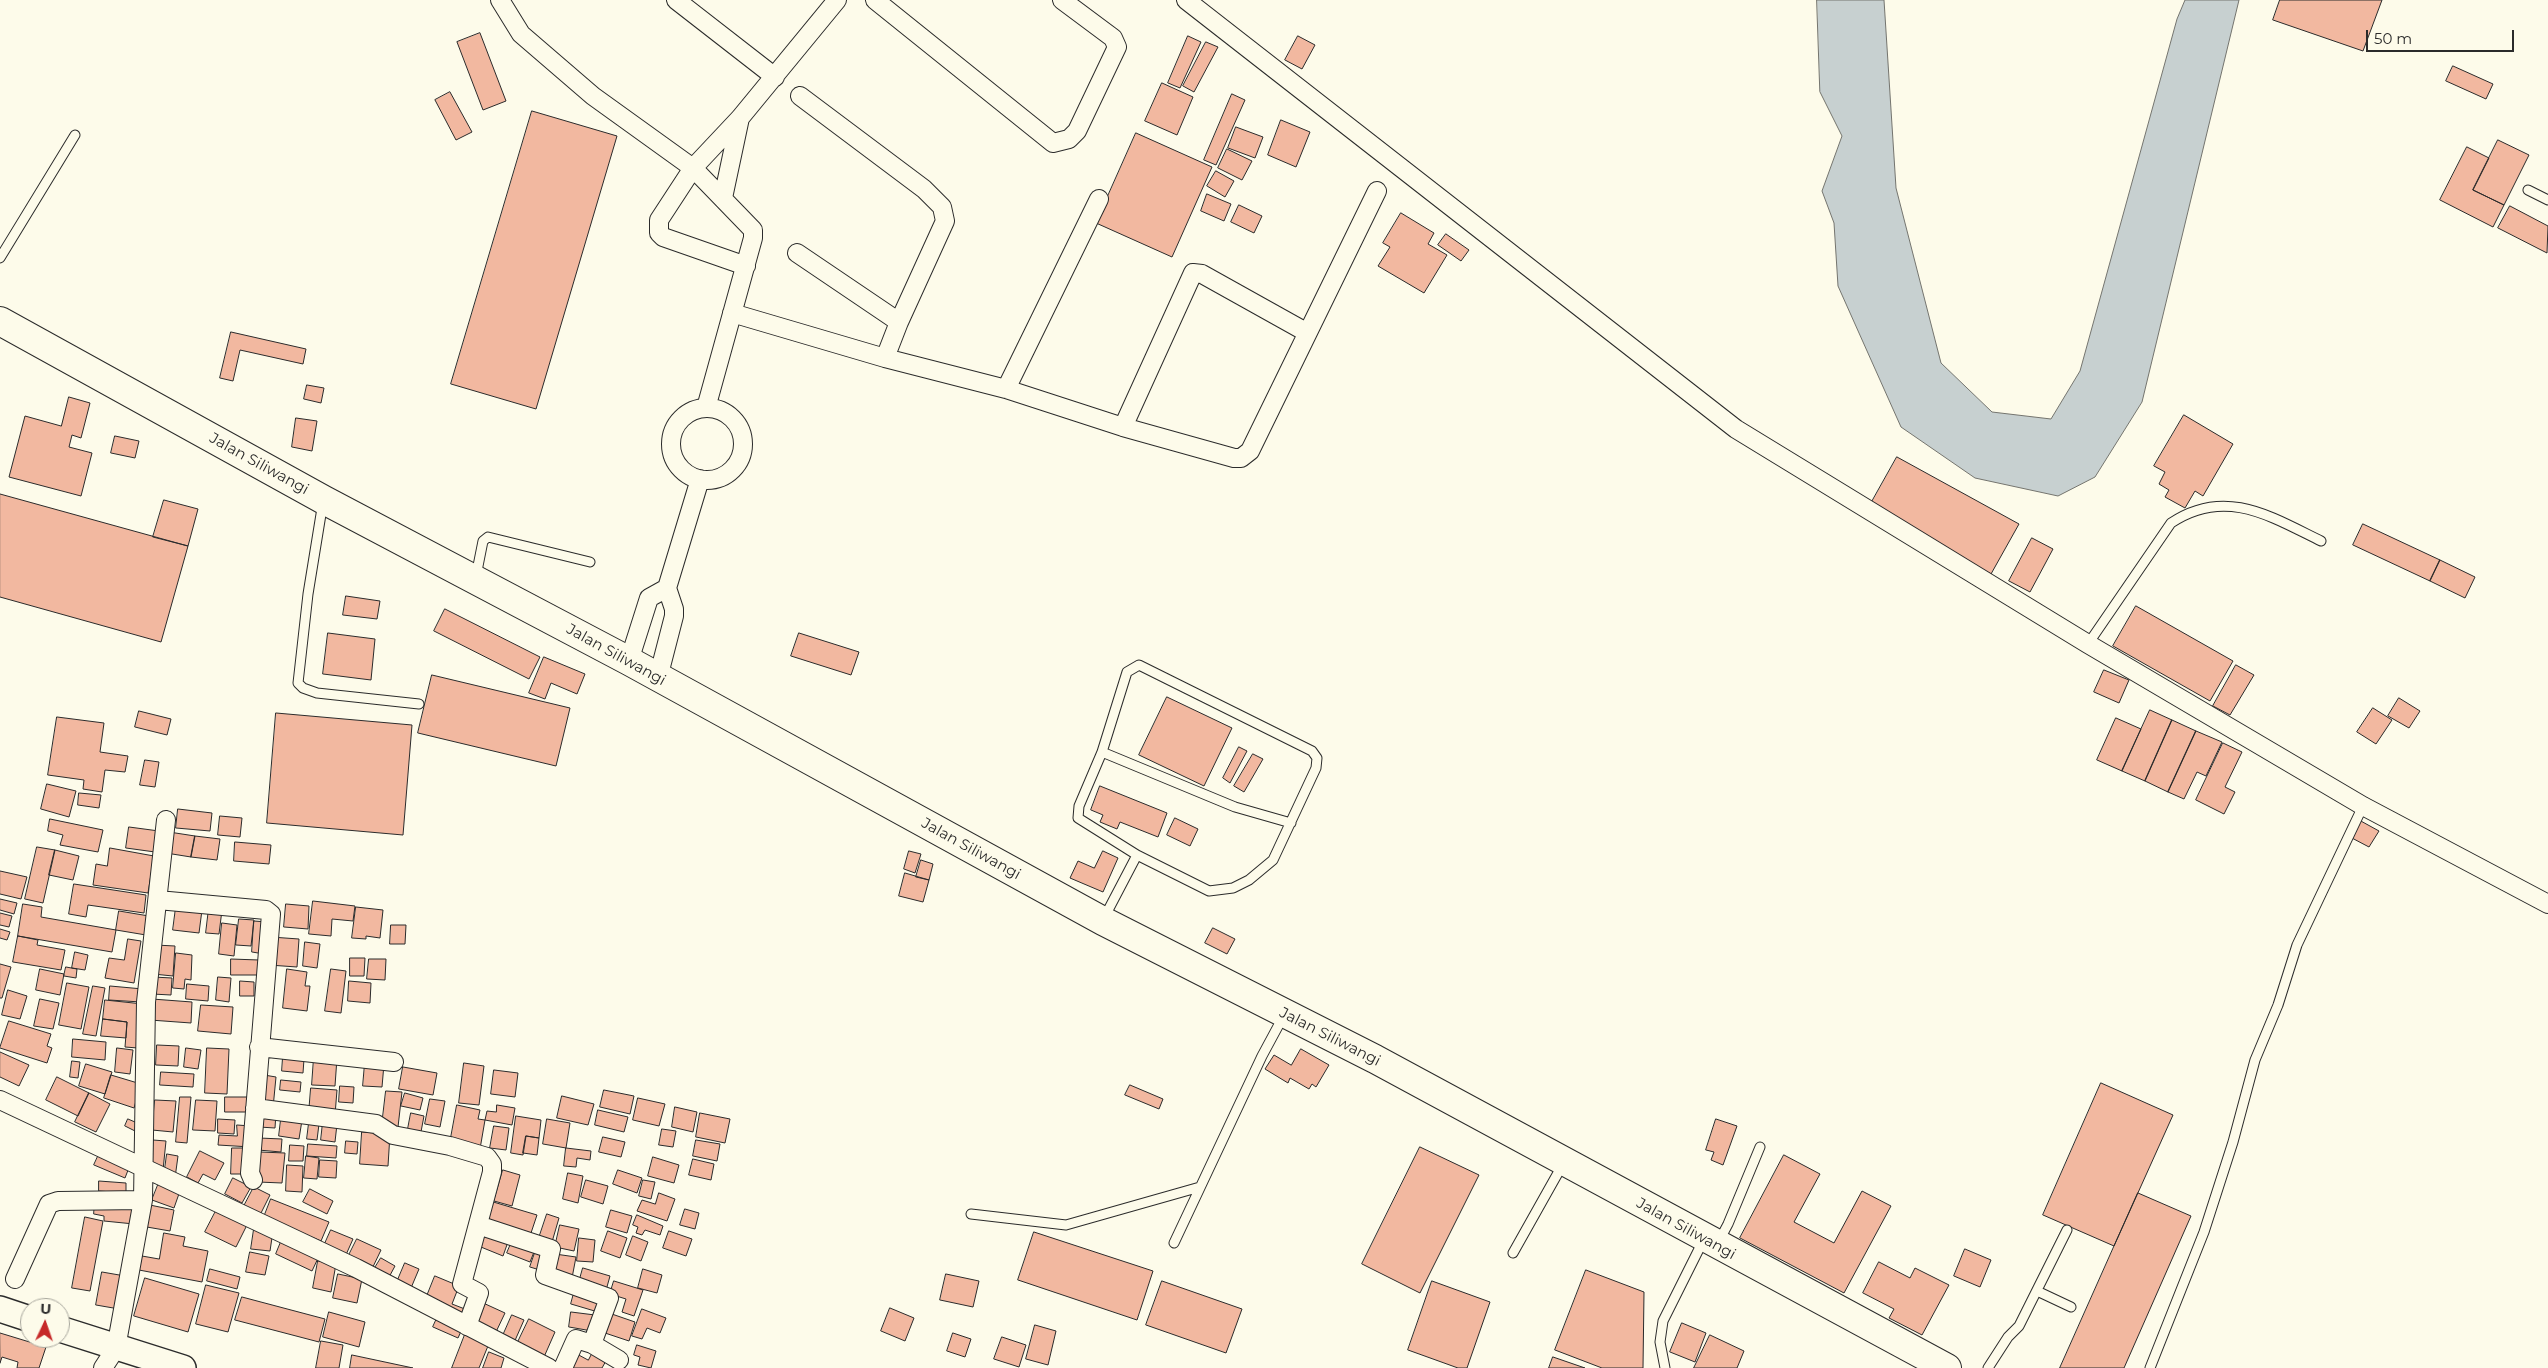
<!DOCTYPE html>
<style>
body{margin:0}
#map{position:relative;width:2548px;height:1368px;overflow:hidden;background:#fdfbea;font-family:Montserrat,sans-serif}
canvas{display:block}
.north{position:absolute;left:20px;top:1298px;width:50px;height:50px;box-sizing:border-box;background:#fdfbea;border:1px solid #a9a89e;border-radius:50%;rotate:3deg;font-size:14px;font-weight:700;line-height:20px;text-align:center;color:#2b2b2b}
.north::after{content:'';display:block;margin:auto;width:18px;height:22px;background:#c62828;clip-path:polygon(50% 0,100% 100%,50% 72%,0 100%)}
.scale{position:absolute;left:2366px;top:30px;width:148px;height:22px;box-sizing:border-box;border:2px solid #2b2b2b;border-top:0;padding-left:6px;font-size:15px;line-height:18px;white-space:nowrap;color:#2b2b2b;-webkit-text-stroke:4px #fdfbea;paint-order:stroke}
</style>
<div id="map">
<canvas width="2548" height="1368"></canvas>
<div class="north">U</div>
<div class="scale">50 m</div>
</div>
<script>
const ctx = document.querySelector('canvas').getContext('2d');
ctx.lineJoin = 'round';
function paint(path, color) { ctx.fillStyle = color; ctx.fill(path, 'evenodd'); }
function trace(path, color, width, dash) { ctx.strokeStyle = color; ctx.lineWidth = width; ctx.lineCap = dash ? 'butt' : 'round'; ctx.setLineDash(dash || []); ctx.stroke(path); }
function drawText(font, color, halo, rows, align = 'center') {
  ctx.font = font + ' Montserrat,sans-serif'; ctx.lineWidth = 4; ctx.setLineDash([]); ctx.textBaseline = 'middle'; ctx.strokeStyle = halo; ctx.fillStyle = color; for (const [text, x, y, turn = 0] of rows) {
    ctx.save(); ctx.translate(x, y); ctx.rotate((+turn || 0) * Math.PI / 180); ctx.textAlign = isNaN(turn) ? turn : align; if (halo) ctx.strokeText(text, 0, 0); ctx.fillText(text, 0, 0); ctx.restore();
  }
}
const water = new Path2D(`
 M1817,0H1884L1896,188L1941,363L1992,412L2051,419L2080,371L2177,19L2185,0H2239L2142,402L2095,477L2058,496L1975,478L1901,427L1838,286L1834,223L1822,191L1842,136L1820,92Z`);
const building = new Path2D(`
 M2280,0H2382L2363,51L2273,20Z
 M480,33L506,101L483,110L457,42Z
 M1188,36L1201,42L1180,88L1168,83Z
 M1298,36L1315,45L1302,69L1285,60Z
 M1206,42L1218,47L1194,92L1183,86Z
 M2453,66L2493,84L2486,99L2446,81Z
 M1162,83L1193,97L1177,135L1145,121Z
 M450,92L472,132L456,140L435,100Z
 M1232,94L1245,100L1216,165L1204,160Z
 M532,111L617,136L536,409L451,384Z
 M1281,120L1310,132L1296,167L1268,155Z
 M1236,127L1263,137L1255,158L1228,148Z
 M1136,133L1212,167L1172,257L1096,223Z
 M2498,140L2529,155L2504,205L2473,190Z
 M2467,147L2489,158L2473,190L2504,205L2493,227L2440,200Z
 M1227,149L1252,161L1242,180L1218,168Z
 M1216,171L1234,181L1225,197L1207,186Z
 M1207,194L1231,204L1224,221L1201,211Z
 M1239,205L1262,216L1254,233L1231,222Z
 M2510,206L2548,226L2547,253L2498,228Z
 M1401,213L1434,233L1428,244L1447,255L1424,293L1378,266L1390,247L1383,243Z
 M1446,234L1469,250L1461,261L1438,245Z
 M231,332L306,349L303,364L240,350L233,381L220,378Z
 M307,385L324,388L321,403L304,399Z
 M69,397L90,403L81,438L72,435L69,447L92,453L81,496L9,477L25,416L61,426Z
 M2184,415L2233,444L2203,496L2195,491L2185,508L2165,497L2169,490L2159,484L2165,472L2154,466Z
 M296,418L317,421L312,451L292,447Z
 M115,436L139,441L135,458L111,453Z
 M1897,457L2019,524L1991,574L1869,507Z
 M0,494L188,546L161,642L0,597Z
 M164,500L198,509L188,546L153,537Z
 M2363,524L2440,560L2430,581L2353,545Z
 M2032,538L2053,549L2030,592L2009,581Z
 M2440,560L2475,577L2465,598L2430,581Z
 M346,596L380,601L377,619L343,615Z
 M2136,606L2233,661L2210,701L2113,646Z
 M445,609L540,657L529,679L434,631Z
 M328,633L375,639L371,680L323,674Z
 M799,633L859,652L851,675L791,656Z
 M544,657L585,674L577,694L551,683L545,699L529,693Z
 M2236,665L2254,675L2230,715L2213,706Z
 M2104,670L2129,680L2119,703L2094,692Z
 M432,675L570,708L556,766L418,733Z
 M1167,697L1232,728L1204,786L1139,755Z
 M2399,698L2420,711L2409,728L2388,716Z
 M2373,708L2392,720L2376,744L2357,732Z
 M2150,710L2172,720L2145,781L2122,771Z
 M139,711L171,719L167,735L135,727Z
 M276,713L412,725L403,835L267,823Z
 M57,717L104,723L100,752L128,756L125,772L105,770L102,792L83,789L84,780L48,775Z
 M2116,718L2141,729L2122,771L2097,760Z
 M2172,720L2196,731L2168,792L2145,781Z
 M2196,731L2222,742L2206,776L2197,772L2184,799L2168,792Z
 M2223,743L2242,752L2225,787L2235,792L2224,814L2196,800Z
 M1239,747L1247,751L1230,783L1223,778Z
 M1253,754L1263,759L1244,792L1234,786Z
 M145,760L159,762L155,787L140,785Z
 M47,784L76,791L69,817L41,809Z
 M1100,786L1167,813L1158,837L1120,822L1117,829L1100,822L1103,815L1091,810Z
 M79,793L101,795L99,808L78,805Z
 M178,809L212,813L210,831L176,828Z
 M220,816L242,818L240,837L218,835Z
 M1175,818L1198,829L1190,846L1167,835Z
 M50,819L103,830L98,852L60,845L63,835L48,831Z
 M2359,820L2379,831L2369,847L2350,837Z
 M129,827L159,831L155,852L126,848Z
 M169,832L195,836L191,857L166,853Z
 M195,836L220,839L217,860L191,857Z
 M235,842L271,845L269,864L234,861Z
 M37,847L55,850L43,903L25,899Z
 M110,848L154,856L148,893L93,885L96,864L107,866Z
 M55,850L79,856L73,880L49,875Z
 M909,851L921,854L915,873L904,869Z
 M1103,851L1118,858L1103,892L1070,878L1078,861L1094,868Z
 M921,860L933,864L929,880L916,877Z
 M0,871L27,877L21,899L0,894Z
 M905,873L929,880L923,902L899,896Z
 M74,884L146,895L144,913L88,905L86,917L69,914Z
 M0,899L17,903L14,914L0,910Z
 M313,901L355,906L353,921L332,919L331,936L309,934Z
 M23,904L42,907L41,917L116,930L112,952L18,936Z
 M286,904L309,906L308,929L284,927Z
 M176,907L202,910L199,933L173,930Z
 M356,907L383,910L380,938L366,936V939L352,938Z
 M209,908L222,910L219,934L206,933Z
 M119,911L149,916L146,935L116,930Z
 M0,913L12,916L9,927L0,925Z
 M239,919L254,920L251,946L236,945Z
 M254,921L267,922L264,954L252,952Z
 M222,923L237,925L234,956L219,954Z
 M391,925H406L405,944H390Z
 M1213,928L1235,939L1227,954L1205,943Z
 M0,929L10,932L7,940L0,938Z
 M18,936L38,940L37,945L65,950L61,970L13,962Z
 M271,937L299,939L297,967L269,965Z
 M128,939L141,941L134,983L105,978L109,958L124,960Z
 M305,942L320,944L317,968L303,966Z
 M155,945L175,946L173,976L153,974Z
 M75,952L88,955L85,970L72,968Z
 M176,953L192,955L191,980L185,979L184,989L173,988Z
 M350,958H365L364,976H350Z
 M231,959L259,960V975H231Z
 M369,959H386L385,980L367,979Z
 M0,964L11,967L2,998H0Z
 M66,967L77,969L76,978L64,976Z
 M40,969L64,974L60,995L36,990Z
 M287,969L307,972L305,986H310L307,1011L283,1008Z
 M331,969L346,971L341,1013L325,1011Z
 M153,977L172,978L171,995L152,994Z
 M218,977L231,978L229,1002L216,1000Z
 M240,981L254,982V996H240Z
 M349,981L371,983L370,1003L348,1001Z
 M67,983L89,987L81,1029L59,1025Z
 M187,984L209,986L208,1001L186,999Z
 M93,986L105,988L96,1036L83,1034Z
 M110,986L143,989L141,1002L109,1000Z
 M8,990L27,996L20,1019L2,1015Z
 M40,999L59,1003L53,1029L34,1026Z
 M152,999L192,1002L191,1023L150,1020Z
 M105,1000L143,1004L138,1048L125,1047L127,1022L103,1019Z
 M201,1005L233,1007L231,1034L198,1031Z
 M103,1019L127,1022L126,1038L101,1036Z
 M9,1021L51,1034L47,1046L52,1048L47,1063L0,1048Z
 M73,1039L106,1042L105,1060L72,1057Z
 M157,1045L179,1046L178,1066L156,1065Z
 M117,1048L133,1050L130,1074L115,1072Z
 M186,1048L201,1050L198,1069L184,1067Z
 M207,1048L229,1049L227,1094L205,1093Z
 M1301,1049L1329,1065L1316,1087L1312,1084L1309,1089L1290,1078L1288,1083L1265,1069L1274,1055L1291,1065Z
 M0,1052L29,1065L19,1086L0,1077Z
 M283,1057L304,1059L303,1073L282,1071Z
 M314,1057L337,1058L335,1086L312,1085Z
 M72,1061L80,1062L78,1078L70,1077Z
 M365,1063L384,1064L382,1087L363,1086Z
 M464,1063L484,1066L479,1105L459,1103Z
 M86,1064L112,1072L105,1094L79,1086Z
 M403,1067L437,1073L433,1095L399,1089Z
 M494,1070L518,1073L515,1097L491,1094Z
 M161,1072L194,1074L193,1087L160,1085Z
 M111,1075L141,1084L134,1108L104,1098Z
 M264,1075L276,1077L273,1108L260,1106Z
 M57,1077L89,1093L78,1116L46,1100Z
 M281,1080L301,1082L300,1092L280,1090Z
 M2101,1083L2173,1115L2114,1246L2043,1215Z
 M1130,1085L1163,1099L1159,1109L1125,1095Z
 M340,1086L354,1087L353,1103L339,1102Z
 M311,1088L337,1090L335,1115L309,1113Z
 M604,1090L634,1096L630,1114L600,1107Z
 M386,1091L402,1092L398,1127L382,1125Z
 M89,1093L110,1104L96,1132L75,1122Z
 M405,1093L423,1098L420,1110L401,1106Z
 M562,1096L594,1104L588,1125L557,1118Z
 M180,1097H191L187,1143L176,1142Z
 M225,1097H249V1112H225Z
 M638,1098L665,1104L659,1126L633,1120Z
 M430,1099L445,1101L440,1127L425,1124Z
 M155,1100L176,1101L173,1132L152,1130Z
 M196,1100L217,1101L215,1131L193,1130Z
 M457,1105L480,1110L478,1119L485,1120L480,1149L450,1143Z
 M497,1105L515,1108L512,1125L485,1120L487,1111L496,1112Z
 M675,1107L697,1112L693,1132L672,1127Z
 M598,1110L628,1117L624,1132L595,1125Z
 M282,1111L303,1114L299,1139L279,1136Z
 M260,1112L276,1113L275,1128L259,1127Z
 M411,1113L424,1116L420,1137L407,1134Z
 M700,1113L730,1119L725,1143L696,1137Z
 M516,1116L541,1120L539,1138L526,1136L523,1155L511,1153Z
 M128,1119L142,1125L139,1133L125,1126Z
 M218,1119L235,1120L234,1134L218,1133Z
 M547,1119L570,1123L566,1148L543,1144Z
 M1716,1119L1737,1126L1723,1165L1711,1160L1714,1152L1706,1150Z
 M323,1122L337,1124L335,1142L321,1140Z
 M309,1123L319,1124L317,1140L307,1139Z
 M237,1125L251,1126V1147L218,1145L219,1135L237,1136Z
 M494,1126L509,1128L506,1150L490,1148Z
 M662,1129L676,1131L673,1147L659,1145Z
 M362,1132L390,1134L388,1166L360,1164Z
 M526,1136L539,1138L537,1155L523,1153Z
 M603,1137L625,1142L621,1157L599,1152Z
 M259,1138L282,1139L281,1152L258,1150Z
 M153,1140L166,1141L163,1170L150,1168Z
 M696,1140L720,1144L717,1161L693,1156Z
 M346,1141L358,1142L357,1154L345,1153Z
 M308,1144L337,1146L336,1158L307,1156Z
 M290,1145L304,1146L303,1161H289Z
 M1420,1147L1479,1175L1420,1293L1362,1264Z
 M232,1148H248V1174H231Z
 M566,1148L591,1151L590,1160L577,1158L576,1167L564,1166Z
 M200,1151L224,1163L215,1180L203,1174L198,1183L187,1177Z
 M100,1152L130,1165L125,1178L94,1165Z
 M260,1152L285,1153L282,1183L258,1182Z
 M167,1154L178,1156L175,1178L164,1176Z
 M1784,1155L1820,1174L1794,1222L1834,1243L1862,1191L1891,1206L1844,1293L1740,1238Z
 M306,1156L319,1158L317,1179L304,1178Z
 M653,1157L679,1165L674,1183L648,1176Z
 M693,1159L714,1164L711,1180L689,1175Z
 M320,1160L337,1161L336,1178L319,1177Z
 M287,1165L303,1166L302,1192L286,1191Z
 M503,1170L520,1175L512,1206L494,1201Z
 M618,1170L642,1178L637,1193L613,1184Z
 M568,1173L583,1176L578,1203L563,1199Z
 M233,1178L251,1187L242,1203L225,1194Z
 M160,1180L181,1188L174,1208L152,1200Z
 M586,1180L608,1186L603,1204L581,1197Z
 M643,1180L655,1182L651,1199L639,1196Z
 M99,1181L126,1183V1193L99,1191Z
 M254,1187L270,1195L259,1217L243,1208Z
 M310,1189L333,1201L327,1214L303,1202Z
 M659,1193L675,1199L667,1221L637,1211L642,1200L655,1204Z
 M2138,1193L2191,1216L2124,1368H2060Z
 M271,1199L329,1222L321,1241L264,1217Z
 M95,1201L136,1207L134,1224L104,1221V1216L94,1214Z
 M490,1201L537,1215L530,1236L483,1221Z
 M145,1204L174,1210L170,1231L141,1226Z
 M218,1207L249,1221L236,1247L205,1232Z
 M685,1209L699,1213L695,1229L680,1225Z
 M611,1210L632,1216L627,1233L606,1227Z
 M547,1214L559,1218L552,1242L539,1238Z
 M637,1215L663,1226L660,1235L645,1230L642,1235L636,1233L638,1227L633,1225Z
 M85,1217L103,1221L90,1291L72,1288Z
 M560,1225L579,1229L574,1251L555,1247Z
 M254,1229L273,1231L270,1251L251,1249Z
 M482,1229L509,1239L503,1256L476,1245Z
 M331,1230L353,1239L345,1257L323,1248Z
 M608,1231L627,1238L620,1258L601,1251Z
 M669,1231L692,1239L686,1256L663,1248Z
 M1034,1232L1153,1271L1137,1320L1018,1280Z
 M164,1233L185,1237L183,1246L208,1251L202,1282L139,1270L142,1256L159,1259Z
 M633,1236L648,1242L641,1261L626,1255Z
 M283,1237L320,1254L312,1271L276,1254Z
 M579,1238L595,1240L593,1262L577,1261Z
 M357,1239L381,1250L371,1271L347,1259Z
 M513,1239L536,1247L530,1262L507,1253Z
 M1965,1249L1991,1260L1980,1287L1954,1276Z
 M536,1250L548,1255L543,1271L530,1267Z
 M250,1252L269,1256L265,1275L246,1272Z
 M555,1254L576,1257L572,1278L551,1274Z
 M381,1258L395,1266L388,1279L373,1271Z
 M318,1261L336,1264L331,1292L313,1288Z
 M1879,1262L1910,1278L1915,1268L1949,1285L1922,1335L1889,1318L1894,1309L1863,1293Z
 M405,1263L419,1269L411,1288L397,1282Z
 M583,1268L610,1276L605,1294L578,1286Z
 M210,1269L240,1277L237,1289L207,1281Z
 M643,1269L662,1275L657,1293L638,1288Z
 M1586,1270L1644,1292L1643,1368H1602L1555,1350Z
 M102,1272L125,1276L119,1309L96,1305Z
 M338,1274L362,1279L357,1303L333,1298Z
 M946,1274L979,1281L973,1307L940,1300Z
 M435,1276L459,1286L452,1304L470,1311L467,1318L425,1301Z
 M145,1278L199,1294L188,1332L134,1316Z
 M614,1281L643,1290L634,1316L622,1312L626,1299L610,1294Z
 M1162,1281L1242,1309L1226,1353L1146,1325Z
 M1432,1281L1490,1302L1467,1368H1458L1408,1350Z
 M206,1285L239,1293L228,1332L196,1324Z
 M574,1293L601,1301L598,1312L571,1304Z
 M242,1297L325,1319L319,1342L235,1320Z
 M481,1302L505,1313L495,1334L471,1323Z
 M890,1308L914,1318L905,1341L881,1331Z
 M642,1309L666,1318L660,1333L647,1328L642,1339L632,1336Z
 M329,1312L365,1322L359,1347L323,1337Z
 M571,1312L595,1315L592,1331L569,1327Z
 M606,1312L635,1322L629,1341L599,1331Z
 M512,1315L524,1320L513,1345L501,1340Z
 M438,1316L463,1327L458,1338L433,1327Z
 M529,1319L555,1332L544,1357L517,1344Z
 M1682,1323L1706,1333L1695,1362L1670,1352Z
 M1035,1325L1056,1331L1048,1365L1026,1359Z
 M466,1332L490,1341L479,1368H452Z
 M0,1333L46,1347L39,1368H17L18,1362L2,1357L0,1363Z
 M953,1333L971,1339L965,1357L947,1351Z
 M1710,1335L1744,1351L1737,1368H1694Z
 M1002,1337L1026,1345L1019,1367L994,1359Z
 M321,1341L343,1345L339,1368H316Z
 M637,1345L656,1351L651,1368L638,1365L640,1357L634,1355Z
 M489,1352L504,1358L501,1368H483Z
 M593,1352L607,1359L602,1368H566L575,1353L588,1360Z
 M352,1355L413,1368H350Z
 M1553,1357L1585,1368H1549Z`);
const service = new Path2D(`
 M2528,190L2548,200
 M0,258L75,135
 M323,502L308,594L298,683L303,688L317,693L419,704
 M476,576L483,541L488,537L590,562
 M2088,644L2171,523C2225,487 2270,516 2321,541
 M1102,752L1235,807L1291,823
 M1104,918L1137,855L1209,891L1233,888L1249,880L1273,860L1316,768L1317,758L1312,751L1139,665L1127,672L1102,752L1079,806L1078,818L1137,855
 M971,1214L1066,1225L1200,1187
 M1719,1241L1728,1224L1760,1147
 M1174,1243L1262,1056L1283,1017
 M1513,1253L1563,1164
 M2037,1291L2071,1307
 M1665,1368L1660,1342L1663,1321L1704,1239
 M1988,1368L2008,1337L2019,1326L2067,1230
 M2150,1368L2204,1232L2233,1142L2255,1060L2278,1005L2297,945L2363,806`);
const minor = new Path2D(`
 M500,0L521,34L593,96L693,168L753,230V238L706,408
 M676,0L775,77
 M875,0L1053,143L1069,139L1077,131L1117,47L1113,38L1062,0
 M1186,0L1736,429L2088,644L2363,806L2548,904
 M723,198L740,118
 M797,253L899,322L945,221L942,207L924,189L800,96
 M746,266L663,237L659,233V220L693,168L740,118L837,0
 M732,313L885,358L1006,389L1123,427L1234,458H1241L1250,451L1377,191
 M885,358L899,322
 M1006,389L1099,199
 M671 444a36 36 0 1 1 72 0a36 36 0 1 1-72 0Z
 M1123,427L1193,273L1202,274L1306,332
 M629,661L649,598L667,588
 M658,678L674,616V609L667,588L700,479
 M158,900L266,910L271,914L250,1173L253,1180
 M259,1047L394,1062
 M0,1100L356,1268L549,1368
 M255,1108L376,1124L393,1135L450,1146L487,1157L492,1164V1172L462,1284L479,1293L467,1326
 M478,1225L551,1249L545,1275L609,1298L592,1344
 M15,1279L49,1204L58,1201L143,1200
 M103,1368L116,1348L143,1200L146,1002L166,820
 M563,1368L576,1339L592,1344L619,1360`);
const secondary = new Path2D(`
 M0,1309L30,1319
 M60,1329L183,1368`);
const primary = new Path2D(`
 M0,321L324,500L629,661L1103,921L1375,1059L1947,1368`);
const streetNames = [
 ["Jalan Siliwangi",259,464,29],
 ["Jalan Siliwangi",616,655,29],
 ["Jalan Siliwangi",971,849,29],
 ["Jalan Siliwangi",1330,1037,27],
 ["Jalan Siliwangi",1686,1229,29]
];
paint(water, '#c7d0d0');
trace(water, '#74746e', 1);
paint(building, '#f2b8a0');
trace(building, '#2b2b2b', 1);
trace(service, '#2b2b2b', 11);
trace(minor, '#2b2b2b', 20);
trace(secondary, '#2b2b2b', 28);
trace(primary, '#2b2b2b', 30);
trace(service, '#fdfbea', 9);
trace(minor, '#fdfbea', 18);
trace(secondary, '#fdfbea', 25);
trace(primary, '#fdfbea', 28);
drawText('15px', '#2b2b2b', '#fdfbea', streetNames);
</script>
